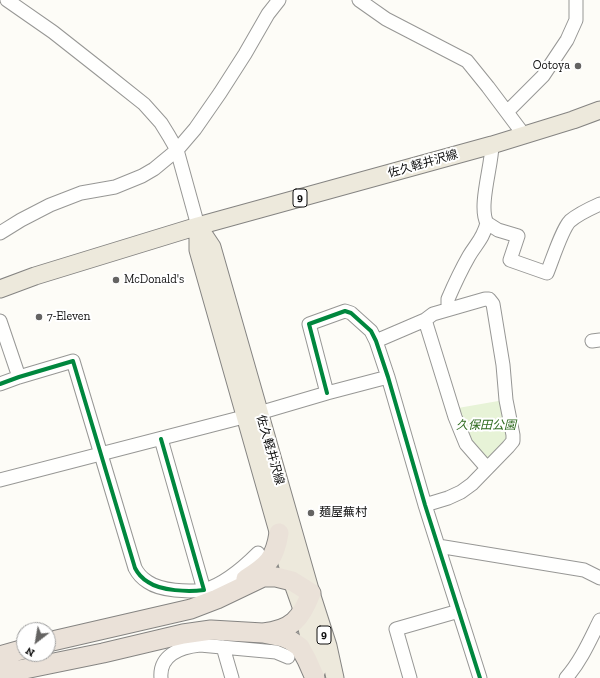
<!DOCTYPE html>
<meta charset="utf-8">
<style>
body{margin:0}
#map{position:relative;width:600px;height:678px;overflow:hidden;background:#fdfcf7;font-family:"Zilla Slab",serif}
canvas{display:block}
.north{position:absolute;left:16px;top:622px;width:40px;height:40px;box-sizing:border-box;background:#fff;border:1px solid #a0a0a0;border-radius:50%;rotate:211deg;font-size:11px;font-weight:700;line-height:16px;text-align:center;color:#111}
.north::after{content:'';display:block;margin:auto;width:14px;height:18px;background:#646362;clip-path:polygon(50% 0,100% 100%,50% 72%,0 100%)}
</style>
<div id="map">
<canvas width="600" height="678"></canvas>
<div class="north">N</div>
</div>
<script>
const ctx = document.querySelector('canvas').getContext('2d');
ctx.lineJoin = 'round';
function paint(path, color) { ctx.fillStyle = color; ctx.fill(path, 'evenodd'); }
function trace(path, color, width, dash) { ctx.strokeStyle = color; ctx.lineWidth = width; ctx.lineCap = dash ? 'butt' : 'round'; ctx.setLineDash(dash || []); ctx.stroke(path); }
function drawText(font, color, halo, rows, align = 'center') {
  ctx.font = font + ' "Zilla Slab","Noto Sans JP",serif'; ctx.lineWidth = 4; ctx.setLineDash([]); ctx.textBaseline = 'middle'; ctx.strokeStyle = halo; ctx.fillStyle = color; for (const [text, x, y, turn = 0] of rows) {
    ctx.save(); ctx.translate(x, y); ctx.rotate((+turn || 0) * Math.PI / 180); ctx.textAlign = isNaN(turn) ? turn : align; if (halo) ctx.strokeText(text, 0, 0); ctx.fillText(text, 0, 0); ctx.restore();
  }
}
const green = new Path2D(`
 M504,400L510,435L491,459L481,455L468,439L458,408Z`);
const minor = new Path2D(`
 M7,0L53,32L100,69L144,104L161,123L169,136L177,150L198,226
 M359,0L386,19L467,61L488,87L524,135
 M507,112L543,76L567,40L576,20V0
 M487,223L498,230L518,236L510,260L547,273C552,261 562,229 570,221C578,214 591,208 600,204
 M0,233L21,220L50,205L81,193L115,187L142,176L154,169L177,150L195,129L220,93L245,54L268,14L279,0
 M449,309L448,304V299C454,285 461,270 469,256C476,244 483,239 487,223C478,207 492,165 492,145
 M425,320L455,417L466,444L487,468
 M0,321L19,377
 M376,341L425,320L433,314L485,299H489L493,304L503,365L506,400L513,435V441L508,447L472,484L461,492L448,498L425,505
 M592,341L600,340
 M0,384L19,377L73,361L135,568C138,574 143,579 148,582C161,591 188,592 204,590L161,439
 M327,393L309,324L345,311L351,313L371,331L376,341L388,377L425,505L480,678
 M0,480L259,413L327,393L388,377
 M438,546L584,570L600,578
 M204,590C225,584 243,568 258,553
 M223,647L232,678
 M161,678C159,655 181,647 200,645L276,652L288,657
 M410,678L396,629L459,611
 M566,678C581,661 590,640 600,620`);
const major = new Path2D(`
 M198,226L212,247L311,593L328,646L335,678
 M198,226V250L292,581L303,612L317,670
 M0,289L35,276L198,226L492,145L573,120L600,110`);
const highway = new Path2D(`
 M246,579C268,565 275,559 279,533
 M48,642L191,609L217,599L263,577H276L292,581L311,593C301,619 292,630 263,633
 M0,656L24,649
 M0,674L103,653L183,634L211,630L263,633L283,637L290,640L300,647L307,660L315,678`);
const cycleway = new Path2D(`
 M0,384L19,377L73,361L135,568C138,574 143,579 148,582C161,591 188,592 204,590L161,439
 M327,393L309,324L345,311L351,313L371,331L376,341L388,377L425,505L480,678`);
const markers = [
 [578,66,4,"#646362"],
 [116,280,4,"#646362"],
 [39,317,4,"#646362"],
 [311,513,4,"#646362"]
];
const shields = [
 [300,198,14],
 [324,635,14]
];
const shieldNames = [
 ["9",300,198],
 ["9",324,635]
];
const poiNames = [
 ["Ootoya",570,66,"right"],
 ["McDonald's",124,280],
 ["7-Eleven",47,317],
 ["麺屋蕪村",319,513]
];
const streetNames = [
 ["佐久軽井沢線",423,164,-16],
 ["佐久軽井沢線",270,450,74]
];
const parkNames = [
 ["久保田公園",486,426]
];
paint(green, '#e7f3d7');
trace(minor, '#979795', 15);
trace(major, '#858482', 19);
trace(highway, '#858482', 21);
trace(minor, '#fffffe', 13);
trace(major, '#ede9dc', 17);
trace(highway, '#eae1d8', 19);
trace(cycleway, '#00873e', 4);
for (const [x, y, r, color] of markers) { const dot = new Path2D(); dot.arc(x, y, r, 0, 2 * Math.PI); ctx.fillStyle = color; ctx.fill(dot); trace(dot, '#fff', 1.5); }
for (const [x, y, w] of shields) { const box = new Path2D(); box.roundRect(x - w / 2, y - 9, w, 18, 3); ctx.fillStyle = '#fff'; ctx.fill(box); trace(box, '#111', 1); }
drawText('bold 11px', '#111', null, shieldNames);
drawText('12px', '#111', '#fff', poiNames, 'left');
drawText('12px', '#111', '#fff', streetNames);
drawText('italic 12px', '#2f6b1f', '#fff', parkNames);
</script>
